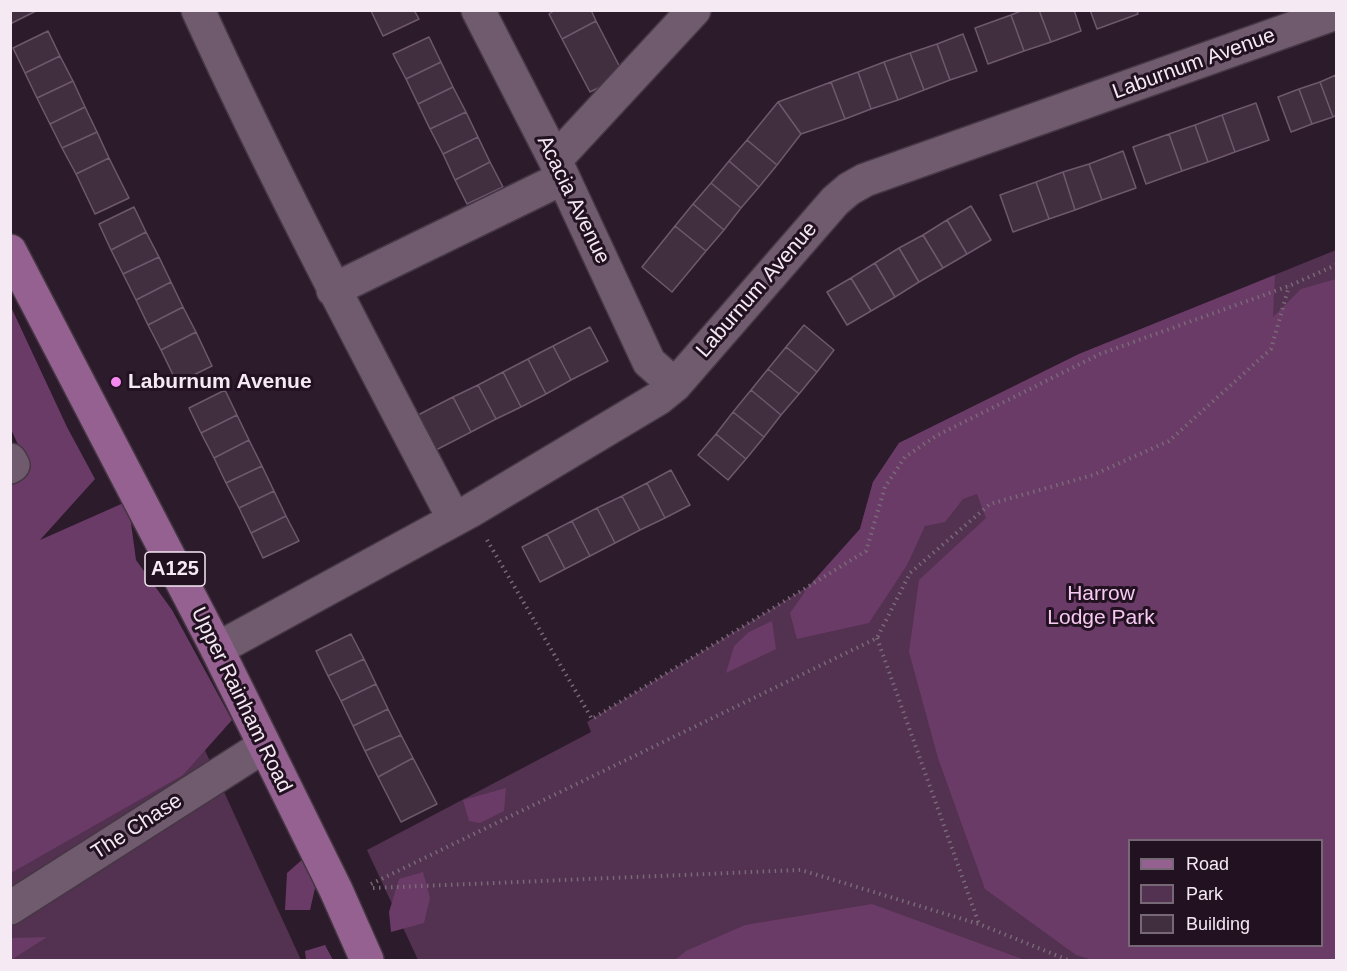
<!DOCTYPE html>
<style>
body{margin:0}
#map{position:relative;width:1347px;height:971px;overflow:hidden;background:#2c1b2b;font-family:Arial,sans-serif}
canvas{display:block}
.frame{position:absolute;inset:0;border:12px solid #f5e9f4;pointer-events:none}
.legend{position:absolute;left:1128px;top:839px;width:195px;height:108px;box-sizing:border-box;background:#221221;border:2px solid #766875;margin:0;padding:8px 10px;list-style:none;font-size:18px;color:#f5e9f4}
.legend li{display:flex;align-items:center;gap:12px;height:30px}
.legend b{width:30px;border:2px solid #766875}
</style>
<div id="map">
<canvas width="1347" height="971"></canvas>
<div class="frame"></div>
<ul class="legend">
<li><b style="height:8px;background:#946190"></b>Road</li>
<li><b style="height:16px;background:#533150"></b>Park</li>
<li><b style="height:16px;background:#412f40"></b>Building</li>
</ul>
</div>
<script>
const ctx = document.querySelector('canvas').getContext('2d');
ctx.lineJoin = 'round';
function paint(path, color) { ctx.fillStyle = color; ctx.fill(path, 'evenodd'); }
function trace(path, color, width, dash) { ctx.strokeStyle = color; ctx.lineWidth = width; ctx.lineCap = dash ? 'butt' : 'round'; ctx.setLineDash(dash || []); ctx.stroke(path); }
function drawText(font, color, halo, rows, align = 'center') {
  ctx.font = font + ' Arial,sans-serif'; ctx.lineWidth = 6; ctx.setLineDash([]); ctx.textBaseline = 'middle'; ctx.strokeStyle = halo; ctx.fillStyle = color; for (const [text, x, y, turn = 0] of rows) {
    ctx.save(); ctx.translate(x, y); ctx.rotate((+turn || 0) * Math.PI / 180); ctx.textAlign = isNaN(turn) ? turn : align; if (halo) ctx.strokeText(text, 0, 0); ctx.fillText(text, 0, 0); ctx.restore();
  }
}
const green = new Path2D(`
 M1336,250V960H418L367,850L591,732L587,722L809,586L860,529L873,482L899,443L1079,354ZM1130,840H1322V946H1130Z
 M100,521L301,960H11L10,573Z`);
const forest = new Path2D(`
 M1275,275L1273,317L1301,289L1336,279V960H1093L1076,955L985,889L938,758L909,652L919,580L986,518L977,494L963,499L945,522L925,526L907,565L869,623L797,639L790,613L809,586L860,529L873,482L899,443L1079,354ZM1322,840V946H1130V840Z
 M11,307L67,427L95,479L40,540L128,501L136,560L172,610L232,720L183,775L11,873L10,483L27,465L11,429Z
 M772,621L776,649L726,673L734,646L749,632Z
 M506,788L504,811L480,823L469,821L463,800Z
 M304,858L316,884L310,910H285L287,873Z
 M423,872L430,898L424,923L391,932L389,912L399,879Z
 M872,904L1025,960H675L686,951L745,925Z
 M47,937L11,960V938Z
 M325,945L333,960H306L305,951Z`);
const building = new Path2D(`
 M10,10H38L10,24Z
 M372,10H414L419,19L383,36L371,11Z
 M555,10H591L596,21L562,39L549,14Z
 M1023,10H1039L1051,42L1024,51L1011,15Z
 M1039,10H1074L1081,31L1051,42Z
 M1090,10H1137L1138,14L1097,29Z
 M1011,15L1024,51L988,64L975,28Z
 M596,21L624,75L590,92L562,39Z
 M48,31L60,56L25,73L13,48Z
 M963,34L977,71L950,80L937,44Z
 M429,37L441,62L406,79L393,54Z
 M937,44L950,80L924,90L910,53Z
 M910,53L924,90L898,100L884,62Z
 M60,56L73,81L37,98L25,73Z
 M441,62L453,87L418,104L406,79Z
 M884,62L898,100L871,109L858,72Z
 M858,72L871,109L845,119L831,82Z
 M1336,75V115L1333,117L1320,82Z
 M73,81L85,107L50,124L37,98Z
 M831,82L845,119L801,134L778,102Z
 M1320,82L1333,117L1312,124L1299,89Z
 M453,87L466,112L430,129L418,104Z
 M1299,89L1312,124L1291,132L1278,97Z
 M778,102L801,134L777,165L747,140Z
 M1256,103L1269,140L1235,152L1222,115Z
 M85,107L97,132L62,148L50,124Z
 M466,112L478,137L443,154L430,129Z
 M1222,115L1235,152L1208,162L1195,125Z
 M1195,125L1208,162L1182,171L1169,134Z
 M97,132L109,158L76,174L62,148Z
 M1169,134L1182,171L1146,184L1133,147Z
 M478,137L490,162L455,180L443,154Z
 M747,140L777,165L759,187L729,161Z
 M1123,151L1136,188L1102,200L1089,164Z
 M109,158L129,198L95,214L76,174Z
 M729,161L759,187L741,208L711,183Z
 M490,162L503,187L467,204L455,180Z
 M1089,164L1102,200L1075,210L1063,172Z
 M1063,172L1075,210L1049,219L1036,182Z
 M1036,182L1049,219L1013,232L1000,195Z
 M711,183L741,208L724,230L693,204Z
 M693,204L724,230L706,251L675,226Z
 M971,206L991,240L967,254L947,220Z
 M134,207L146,232L111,250L99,224Z
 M947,220L967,254L943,268L923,235Z
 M675,226L706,251L672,292L642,267Z
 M146,232L159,257L123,274L111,250Z
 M923,235L943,268L919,282L899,248Z
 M899,248L919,282L895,297L875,263Z
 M159,257L171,282L136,300L123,274Z
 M875,263L895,297L871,311L851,278Z
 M851,278L871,311L847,325L827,292Z
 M171,282L183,307L148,325L136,300Z
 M183,307L196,332L161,350L148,325Z
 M804,325L834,350L817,372L786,347Z
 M590,327L608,361L571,380L553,346Z
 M196,332L212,366L177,383L161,350Z
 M553,346L571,380L546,394L528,359Z
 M786,347L817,372L799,394L768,369Z
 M528,359L546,394L521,407L503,372Z
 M768,369L799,394L781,415L751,390Z
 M503,372L521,407L496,419L478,385Z
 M478,385L496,419L471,432L453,397Z
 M225,390L237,415L201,433L189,408Z
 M751,390L781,415L764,437L733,412Z
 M453,397L471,432L436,450L418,415Z
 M733,412L764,437L746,459L716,434Z
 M237,415L249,440L214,458L201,433Z
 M716,434L746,459L728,480L698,455Z
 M249,440L262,466L226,483L214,458Z
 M262,466L274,491L239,508L226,483Z
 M671,470L690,505L665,518L647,483Z
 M647,483L665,518L640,530L622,496Z
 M274,491L286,516L251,533L239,508Z
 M622,496L640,530L615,543L597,508Z
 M597,508L615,543L590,556L572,521Z
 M286,516L299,541L263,558L251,533Z
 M572,521L590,556L565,569L547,534Z
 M547,534L565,569L540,582L522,547Z
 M351,634L364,659L328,676L316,651Z
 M364,659L376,684L341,701L328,676Z
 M376,684L388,709L353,726L341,701Z
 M388,709L401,735L365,751L353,726Z
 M401,735L413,758L378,777L365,751Z
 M413,758L437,804L401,822L378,777Z`);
const path = new Path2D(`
 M487,540L592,719L866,551L885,487L905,457L936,436L1100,354L1289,286L1336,265
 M877,638L979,924
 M371,884L877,638L910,573L990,504L1093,475L1169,441L1271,349L1289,286
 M373,888L801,870L979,924L1068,960`);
const minor = new Path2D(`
 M198,10C277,183 366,351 454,519
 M478,10L555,160L649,362L675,385
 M555,160L694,10
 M333,290L563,178
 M10,460L13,465L10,467
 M217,649L470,511L659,398L675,385L835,201L849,189L865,180L1336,13
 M10,908L264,746`);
const major = new Path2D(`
 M10,251L217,649L336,890L367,960`);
const markers = [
 [116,382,6,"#f589ef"]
];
const shields = [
 [175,569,60]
];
const shieldNames = [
 ["A125",175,569]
];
const streetNames = [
 ["Laburnum Avenue",1194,64,-20],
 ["Acacia Avenue",573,200,64],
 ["Laburnum Avenue",757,290,-49],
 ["Upper Rainham Road",241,700,64],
 ["The Chase",137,827,-33]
];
const poiNames = [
 ["Laburnum Avenue",128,382]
];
const parkNames = [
 ["Harrow",1101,594],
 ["Lodge Park",1101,618]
];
paint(green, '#533150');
paint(forest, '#6b3b68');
paint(building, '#412f40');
trace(building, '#6e596c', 1.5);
trace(minor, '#463744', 36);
trace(major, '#463744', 36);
trace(path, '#796a78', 4, [1.5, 4.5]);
trace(minor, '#6f5b6d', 33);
trace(major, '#946190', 33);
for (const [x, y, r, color] of markers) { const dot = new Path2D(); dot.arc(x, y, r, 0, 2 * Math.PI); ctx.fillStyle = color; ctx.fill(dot); trace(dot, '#221221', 2); }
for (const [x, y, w] of shields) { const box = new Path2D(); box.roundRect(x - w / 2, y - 17, w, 34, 4.5); ctx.fillStyle = '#221221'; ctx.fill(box); trace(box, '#f5e9f4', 1.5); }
drawText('bold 20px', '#f5e9f4', null, shieldNames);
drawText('21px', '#f5e9f4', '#221221', streetNames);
drawText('bold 21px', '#f5e9f4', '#221221', poiNames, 'left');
drawText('21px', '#f7c9f2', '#221221', parkNames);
</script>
